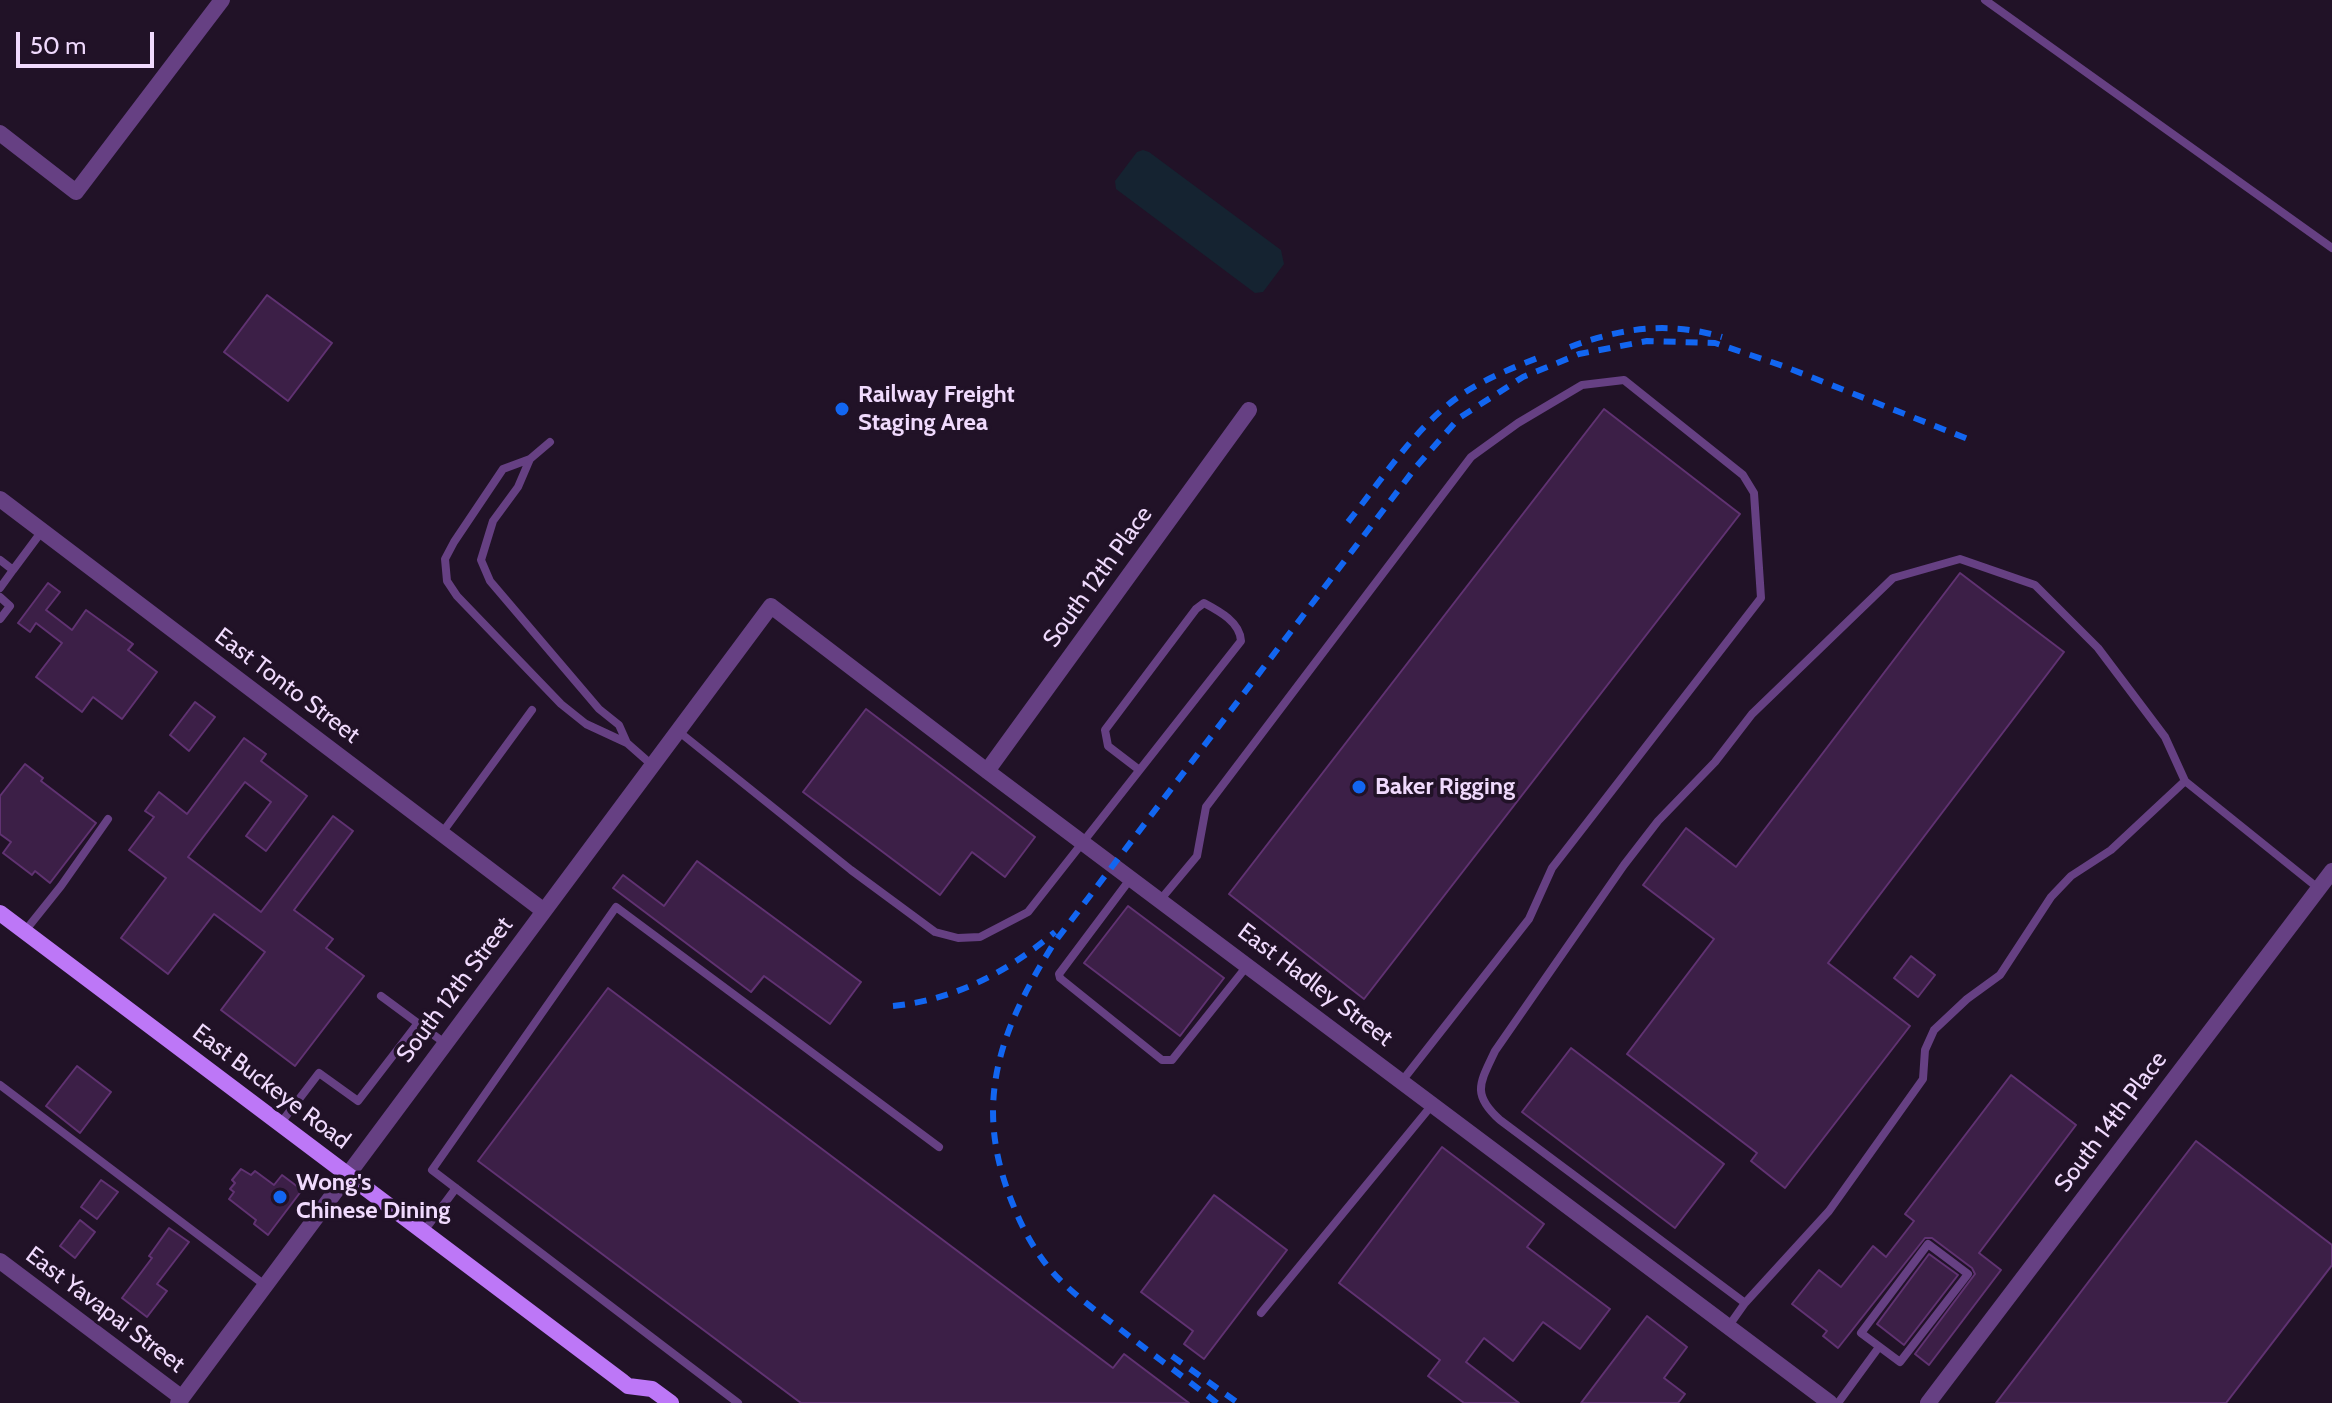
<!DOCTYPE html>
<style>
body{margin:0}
#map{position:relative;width:2332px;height:1403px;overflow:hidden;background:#211227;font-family:Cabin,sans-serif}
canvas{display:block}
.scale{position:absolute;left:16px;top:32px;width:138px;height:36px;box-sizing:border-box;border:4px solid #f0dafd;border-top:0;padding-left:10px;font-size:24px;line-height:28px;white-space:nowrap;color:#f0dafd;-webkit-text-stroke:6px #211227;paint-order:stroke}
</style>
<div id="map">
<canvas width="2332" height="1403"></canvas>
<div class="scale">50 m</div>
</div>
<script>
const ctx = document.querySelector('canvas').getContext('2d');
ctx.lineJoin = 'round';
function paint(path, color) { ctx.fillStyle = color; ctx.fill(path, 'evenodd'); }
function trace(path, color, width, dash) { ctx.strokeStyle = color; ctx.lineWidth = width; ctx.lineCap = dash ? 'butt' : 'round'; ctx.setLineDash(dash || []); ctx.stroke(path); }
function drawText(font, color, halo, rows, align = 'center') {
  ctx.font = font + ' Cabin,sans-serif'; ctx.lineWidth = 7; ctx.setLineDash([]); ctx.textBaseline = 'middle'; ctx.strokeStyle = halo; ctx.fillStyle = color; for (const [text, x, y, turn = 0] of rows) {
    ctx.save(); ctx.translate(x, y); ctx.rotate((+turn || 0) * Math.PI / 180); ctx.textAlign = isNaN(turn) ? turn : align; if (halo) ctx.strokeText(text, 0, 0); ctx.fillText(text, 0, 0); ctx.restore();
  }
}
const green = new Path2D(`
 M1143,150L1149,152L1281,250L1284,264L1263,292L1255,293L1116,189L1115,181L1137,152Z`);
const building = new Path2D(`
 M267,295L332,343L288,401L224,352Z
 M1604,409L1740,514L1364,999L1229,894Z
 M1960,573L2064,652L1828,963L1910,1026L1785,1188L1751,1161L1757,1153L1627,1054L1714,939L1643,885L1686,828L1736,867Z
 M48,583L60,592L46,610L72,630L86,610L133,644L128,650L157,672L122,719L93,697L82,712L36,677L62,643L36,623L30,632L18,623Z
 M195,702L215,717L189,751L170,735Z
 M866,709L1035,837L1005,877L972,852L940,895L803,792Z
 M244,738L266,754L261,761L307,796L266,851L246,836L271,802L245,782L188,857L261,912L333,816L353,831L294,910L333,939L326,948L364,976L295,1066L221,1010L265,952L214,914L168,974L121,938L166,878L129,850L154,817L145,811L159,792L187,814Z
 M25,764L43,778L41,781L96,823L50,883L35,871L32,875L3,853L11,842L0,834V796Z
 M697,861L861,982L830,1024L764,976L751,992L613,888L623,875L664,906Z
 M1128,906L1224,978L1180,1036L1084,963Z
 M1911,956L1935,975L1918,997L1894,978Z
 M608,988L1113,1368L1124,1354L1189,1403H801L478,1161Z
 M1571,1048L1724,1164L1675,1228L1522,1112Z
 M77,1066L111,1092L80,1133L46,1106Z
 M2011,1075L2076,1125L1979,1253L2001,1270L1929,1365L1915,1354L1975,1274L1972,1268L1932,1238H1925L1838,1348L1823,1336L1827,1331L1792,1304L1819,1270L1841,1287L1873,1246L1886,1257L1914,1221L1905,1214Z
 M2196,1141L2332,1245V1265L2226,1403H1996Z
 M1442,1147L1544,1224L1527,1247L1610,1309L1580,1349L1543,1322L1513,1361L1484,1338L1466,1362L1519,1403H1464L1428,1376L1440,1360L1339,1283Z
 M241,1169L251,1175L255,1171L274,1185L282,1175L302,1190L268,1235L254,1224L256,1220L229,1199L234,1192L230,1189L235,1183L232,1180Z
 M101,1180L118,1192L97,1219L81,1207Z
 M1214,1195L1287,1250L1204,1359L1184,1344L1193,1331L1141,1292Z
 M80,1220L95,1232L75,1258L60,1246Z
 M169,1228L189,1242L157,1284L167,1291L147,1317L122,1298L152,1258L149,1256Z
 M1929,1254L1958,1275L1904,1345L1877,1324Z
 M1647,1316L1687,1347L1664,1378L1685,1394L1678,1403H1581Z`);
const service = new Path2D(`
 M1985,0L2332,248
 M550,442L530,459L503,469L454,542L445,559L447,581L457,596L561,704L586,724L627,743L652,765
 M530,459L518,487L493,521L481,560L490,581L599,709L619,725L627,743
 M0,560L13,570L42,531
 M0,588L13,570
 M0,597L10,606L0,619
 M678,731L851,870L935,932L958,938L980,937L1028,912L1241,641C1240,622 1219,611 1204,603L1196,609L1105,730L1108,746L1138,769
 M442,833L532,710
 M1131,878L1059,974L1060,978L1162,1060H1172L1247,966
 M1161,899L1197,856L1206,807L1471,457L1518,423L1582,385L1624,380L1743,475L1754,493L1761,598L1552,868L1529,919L1402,1081
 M25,931L61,886L108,819
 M381,996L446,1044
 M0,1085L266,1286
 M280,1124L319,1073L358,1101L418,1023
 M424,1231L456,1188
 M1928,1244L1968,1274L1900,1362L1861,1333Z
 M1745,1303L1829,1211L1923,1079L1925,1050L1934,1030L1967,999L2000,975L2051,897L2071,876L2111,850L2185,781
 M1261,1313L1432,1105
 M1728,1327L1745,1303L1500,1120C1471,1094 1480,1083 1495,1051L1624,865L1658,821L1715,762L1752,714L1893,578L1960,559L2035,585L2098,648L2165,737L2185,781L2318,888
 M738,1403L432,1170L616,907L939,1147
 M1838,1403L1879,1347`);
const minor = new Path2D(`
 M0,133L76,192L222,0
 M0,499L544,911
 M987,771L1249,410
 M0,1261L182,1398
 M178,1403L771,606L987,771L1830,1403
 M1928,1403L2332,871`);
const secondary = new Path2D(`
 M0,913L623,1382L628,1386L652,1389L671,1403`);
const rail = new Path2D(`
 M1570,347C1621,328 1668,321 1722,337
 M1348,522C1381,481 1411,433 1454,400C1479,381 1514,367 1543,356
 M893,1006C954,1000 1008,972 1055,932
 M1172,1356L1238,1403
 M1217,1403C1185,1378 1152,1354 1120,1329C1099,1313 1077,1297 1059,1279C1039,1259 1024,1232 1014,1207C971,1105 999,1032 1054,943L1416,467L1459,418L1523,377L1579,354L1647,341L1715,343L1783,366L1968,439`);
const markers = [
 [842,409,8,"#1266f1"],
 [1359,787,8,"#1266f1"],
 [280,1197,8,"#1266f1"]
];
const poiNames = [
 ["Railway Freight",858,395],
 ["Staging Area",858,423],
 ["Baker Rigging",1375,787],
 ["Wong's",296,1183],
 ["Chinese Dining",296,1211]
];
const streetNames = [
 ["South 12th Place",1098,577,-54],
 ["East Tonto Street",287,686,37],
 ["East Hadley Street",1315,985,37],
 ["South 12th Street",455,990,-53],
 ["East Buckeye Road",271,1087,37],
 ["South 14th Place",2111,1122,-53],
 ["East Yavapai Street",105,1310,37]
];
paint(green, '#152331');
paint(building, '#3c1f47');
trace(building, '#603272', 2);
trace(service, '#664083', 8);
trace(minor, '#664083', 16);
trace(secondary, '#bd77f7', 16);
trace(rail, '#1266f1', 6, [12, 10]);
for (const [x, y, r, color] of markers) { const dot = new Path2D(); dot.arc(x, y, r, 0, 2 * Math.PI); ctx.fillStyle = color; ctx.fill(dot); trace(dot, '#211227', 3); }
drawText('bold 24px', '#f0dafd', '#211227', poiNames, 'left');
drawText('24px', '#f0dafd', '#211227', streetNames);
</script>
